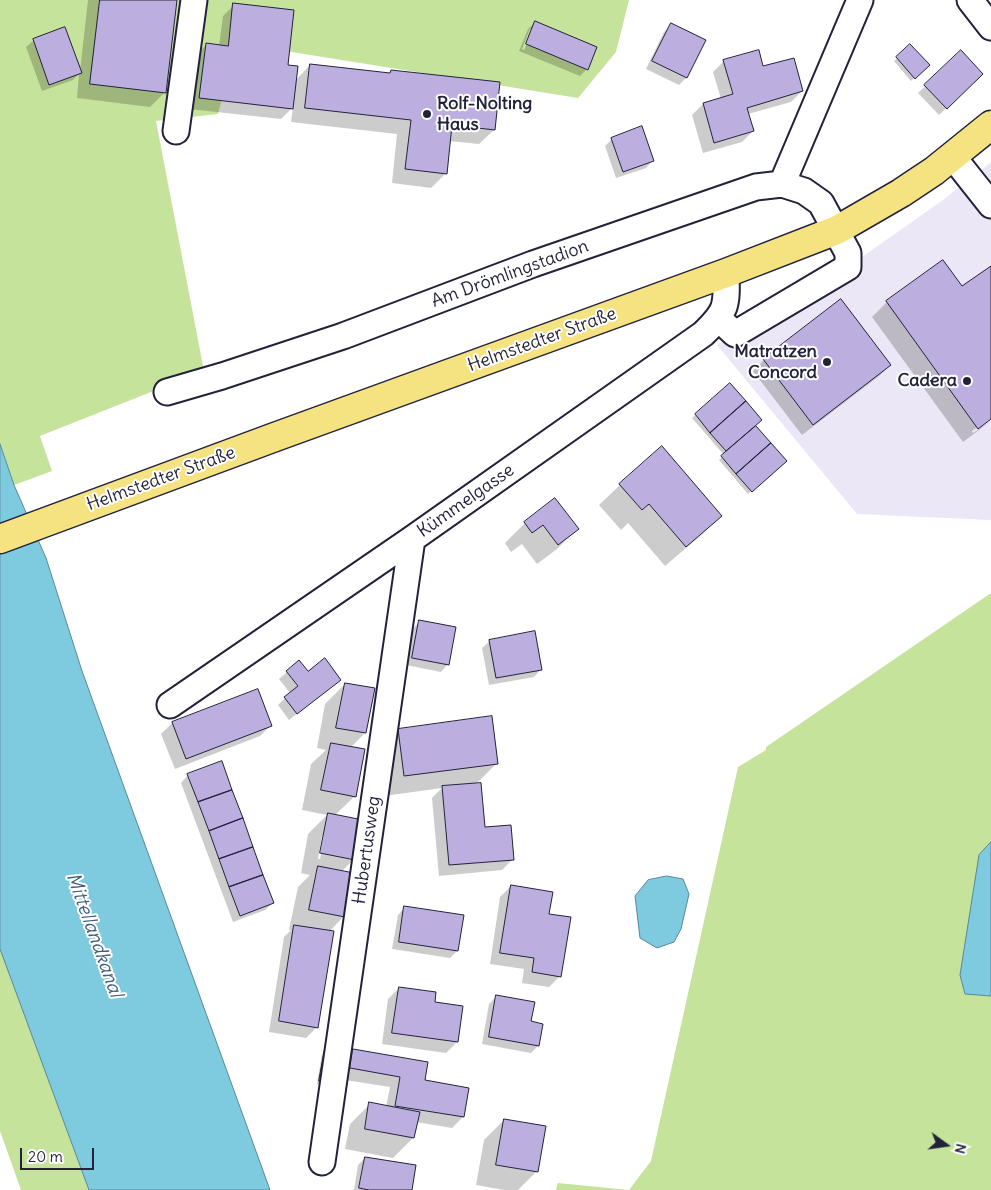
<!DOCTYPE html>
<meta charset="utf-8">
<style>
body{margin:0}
#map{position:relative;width:991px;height:1190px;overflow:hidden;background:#fff;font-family:Delius,sans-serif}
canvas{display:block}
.north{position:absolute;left:921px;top:1120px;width:50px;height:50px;-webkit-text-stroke:4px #fff;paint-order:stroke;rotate:104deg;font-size:14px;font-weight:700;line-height:20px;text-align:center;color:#22223b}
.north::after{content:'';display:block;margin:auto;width:18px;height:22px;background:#22223b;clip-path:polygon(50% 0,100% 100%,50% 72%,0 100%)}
.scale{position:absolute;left:20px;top:1148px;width:74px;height:22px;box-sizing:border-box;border:2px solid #22223b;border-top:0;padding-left:6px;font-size:15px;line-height:18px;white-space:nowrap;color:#22223b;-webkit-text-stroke:4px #fff;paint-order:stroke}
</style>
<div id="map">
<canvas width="991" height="1190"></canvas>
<div class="north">N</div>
<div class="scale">20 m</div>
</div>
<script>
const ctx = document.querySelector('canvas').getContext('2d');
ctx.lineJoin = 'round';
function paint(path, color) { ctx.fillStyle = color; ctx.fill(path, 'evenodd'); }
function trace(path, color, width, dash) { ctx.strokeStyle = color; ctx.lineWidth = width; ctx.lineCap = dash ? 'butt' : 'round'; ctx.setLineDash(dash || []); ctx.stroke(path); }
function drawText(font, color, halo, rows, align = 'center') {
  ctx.font = font + ' Delius,sans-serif'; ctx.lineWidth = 4; ctx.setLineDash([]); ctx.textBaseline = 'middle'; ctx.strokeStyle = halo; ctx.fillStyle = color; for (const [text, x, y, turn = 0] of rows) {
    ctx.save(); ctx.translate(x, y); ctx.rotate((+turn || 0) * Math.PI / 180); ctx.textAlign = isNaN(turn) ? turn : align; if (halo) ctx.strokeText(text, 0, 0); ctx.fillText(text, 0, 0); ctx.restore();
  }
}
const built = new Path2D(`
 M991,162V520L857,514L717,345L766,313L845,269L943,200Z`);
const green = new Path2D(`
 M0,0H629L616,52L578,98L236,43L218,114L156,121L204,371L40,436L52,471L14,485L0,444Z
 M991,593V1190H556L558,1183L629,1190L651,1161L738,767L766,750V747Z
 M0,947L89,1190H21L0,1131Z`);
const water = new Path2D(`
 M0,444L14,485L46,558L82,671L270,1190H89L0,949Z
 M991,842V996L965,994L960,975L979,855Z
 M667,876L683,879L689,894L681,929L674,942L657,948L640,938L635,896L648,880Z`);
const shadow = new Path2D(`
 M88,0H175L164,93L150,107L77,98L79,74L73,80L42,91L26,47L34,40L80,71Z
 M234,5L287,66L295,81L310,65L388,74L391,71L494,130L479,144L449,141L446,173L431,188L392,183L397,134L291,122L293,107L281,119L189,109L195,56L206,45L219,46L223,16Z
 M536,22L587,69L580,76L519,51L528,29ZM530,29H533L524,50L522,49Z
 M671,25L704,41L686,78L679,85L646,69L664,32Z
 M910,46L928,65L911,81L894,61Z
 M961,52L982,74L939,115L918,93Z
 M724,61L763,68L802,91L791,102L748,114L753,131L742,142L703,153L692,115L703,104L721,99L713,72Z
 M612,139L653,160L646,168L616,178L605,146Z
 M943,262L962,288L991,267V417L972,431L973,433L991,421L963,442L872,317L887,302Z
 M841,301L890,365L879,376L802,435L753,371L764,360Z
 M730,385L754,426L785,461L748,494L719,460L724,455L692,418Z
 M620,485L720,516L700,536L665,566L628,523L621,530L599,505Z
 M525,523L577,529L557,549L537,564L522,544L511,552L505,543Z
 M420,622L448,664L441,672L406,665L412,629Z
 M490,641L541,669L534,677L489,685L482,648Z
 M287,672L308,673L340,680L289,720L278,705L290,693L279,679Z
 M345,684L373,689L365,733L350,748L355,796L335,815L354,859L341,872L344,916L329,932L317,1027L306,1038L269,1032L284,937L291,930H289L298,887L310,875L301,873L308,834L327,815L302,810L311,764L326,750L317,748L325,704ZM322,836H325L320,859H318Z
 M172,723L271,725L260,736L175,769L161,734Z
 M399,731L497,763L476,784L484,828L513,859L502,870L439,876L432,798L442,788L384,796L378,751Z
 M188,775L273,903L265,910L233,922L181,783Z
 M511,886L548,915L560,976L549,987L522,983L524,969L490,964L500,897Z
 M405,907L457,951L450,958L392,949L398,915Z
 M399,988L433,1003L457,1042L446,1053L382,1044L388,999Z
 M497,996L538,1046L531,1053L482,1044L489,1004Z
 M325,1051L322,1085L317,1084L322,1054Z
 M353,1051L423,1081L463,1117L452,1128L416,1122L413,1138L393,1158L345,1149L350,1124L370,1104L386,1107L390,1087L339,1079L342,1062Z
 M504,1120L544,1127L536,1172L518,1190H504L476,1185L484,1140Z
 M365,1158L411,1190H354L358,1165Z`);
const building = new Path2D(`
 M100,0H177L166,93L90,84Z
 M233,3L294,10L288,65L298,66L293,109L199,98L206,43L228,46Z
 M535,21L597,47L588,70L526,44Z
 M671,23L706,40L687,78L652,61Z
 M65,27L82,73L49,85L33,39Z
 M910,44L930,65L915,79L896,57Z
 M759,50L763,66L794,58L803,91L747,108L754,131L714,143L703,103L733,94L723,60Z
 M961,50L983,74L947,109L924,85Z
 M310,64L390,73L391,70L500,82L495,130L452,125L447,174L405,169L411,120L305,108Z
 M642,126L654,161L623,172L611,138Z
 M943,260L962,286L991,266V419L978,429L886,301Z
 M841,299L891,365L813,425L763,359Z
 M730,383L746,401L710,433L695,414Z
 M746,401L762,420L726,451L710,433Z
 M756,426L771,443L736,474L721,456Z
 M771,443L787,461L752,492L736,474Z
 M662,446L722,516L686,547L649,504L642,510L619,484Z
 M555,498L579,529L558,545L543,525L532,533L524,522Z
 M419,620L456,627L449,665L412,658Z
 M535,631L542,670L496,678L489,640Z
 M325,658L341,680L297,714L284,697L298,686L286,671L299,660L308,671Z
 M345,683L375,688L366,733L336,728Z
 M258,689L272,726L186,759L172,722Z
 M492,716L498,764L404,776L398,729Z
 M331,743L365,749L356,797L321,790Z
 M222,761L232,790L198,802L187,774Z
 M481,783L485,827L511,825L514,860L449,865L442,786Z
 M232,790L243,818L209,831L198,802Z
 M328,813L363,820L355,860L320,853Z
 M243,818L253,847L219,859L209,831Z
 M253,847L263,875L229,887L219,859Z
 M318,866L354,873L345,917L309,910Z
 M263,875L274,903L240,916L229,887Z
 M511,885L553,892L549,914L571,917L561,977L532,972L534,958L500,953Z
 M404,906L464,915L458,951L399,942Z
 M294,925L334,931L318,1028L279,1021Z
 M399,987L436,992L435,1002L463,1006L458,1042L392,1033Z
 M496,995L535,1002L531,1021L543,1024L539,1046L489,1037Z
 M325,1049L333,1051L327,1083L319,1081Z
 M353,1049L428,1062L425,1080L469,1088L464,1117L395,1106L400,1077L350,1068Z
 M369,1102L420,1112L414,1138L365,1129Z
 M504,1119L546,1126L538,1172L496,1165Z
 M365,1157L416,1165L412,1190H369L359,1188Z`);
const minor = new Path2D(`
 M970,0L991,27
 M176,131L194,0
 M953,157L991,205
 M782,184L860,0
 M167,392L222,376L343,336L533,264L756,187L782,184L804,191L821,203L848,253V267L735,334L719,319
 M170,705L412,539L703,334C727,311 727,306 726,273
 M322,1162L412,539`);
const major = new Path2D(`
 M0,539L275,437L726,273L837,230L901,193L934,171L991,125`);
const markers = [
 [427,114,5,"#22223b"],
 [827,362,5,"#22223b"],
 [967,381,5,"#22223b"]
];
const poiNames = [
 ["Rolf-Nolting",437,104,"left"],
 ["Haus",437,125,"left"],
 ["Matratzen",817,352],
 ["Concord",817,373],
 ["Cadera",957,381]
];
const streetNames = [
 ["Am Drömlingstadion",510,274,-20],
 ["Helmstedter Straße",542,340,-20],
 ["Helmstedter Straße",161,479,-20],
 ["Kümmelgasse",466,501,-35],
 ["Hubertusweg",367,850,-82]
];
const waterNames = [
 ["Mittellandkanal",94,935,70]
];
paint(built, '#ebe7f6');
paint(green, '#c6e39b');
paint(water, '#7ecade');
trace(water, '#59879d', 1);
paint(shadow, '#0003');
paint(building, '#bcafe0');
trace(building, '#22223b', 1);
trace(minor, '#22223b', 29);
trace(major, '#22223b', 31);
trace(minor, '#fff', 25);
trace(major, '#f5e381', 28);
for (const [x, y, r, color] of markers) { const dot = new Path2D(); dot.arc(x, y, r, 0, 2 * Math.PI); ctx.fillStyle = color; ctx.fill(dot); trace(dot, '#fff', 2); }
drawText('bold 18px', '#22223b', '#fff', poiNames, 'right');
drawText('18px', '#22223b', '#fff', streetNames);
drawText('italic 19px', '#425d74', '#fff', waterNames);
</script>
